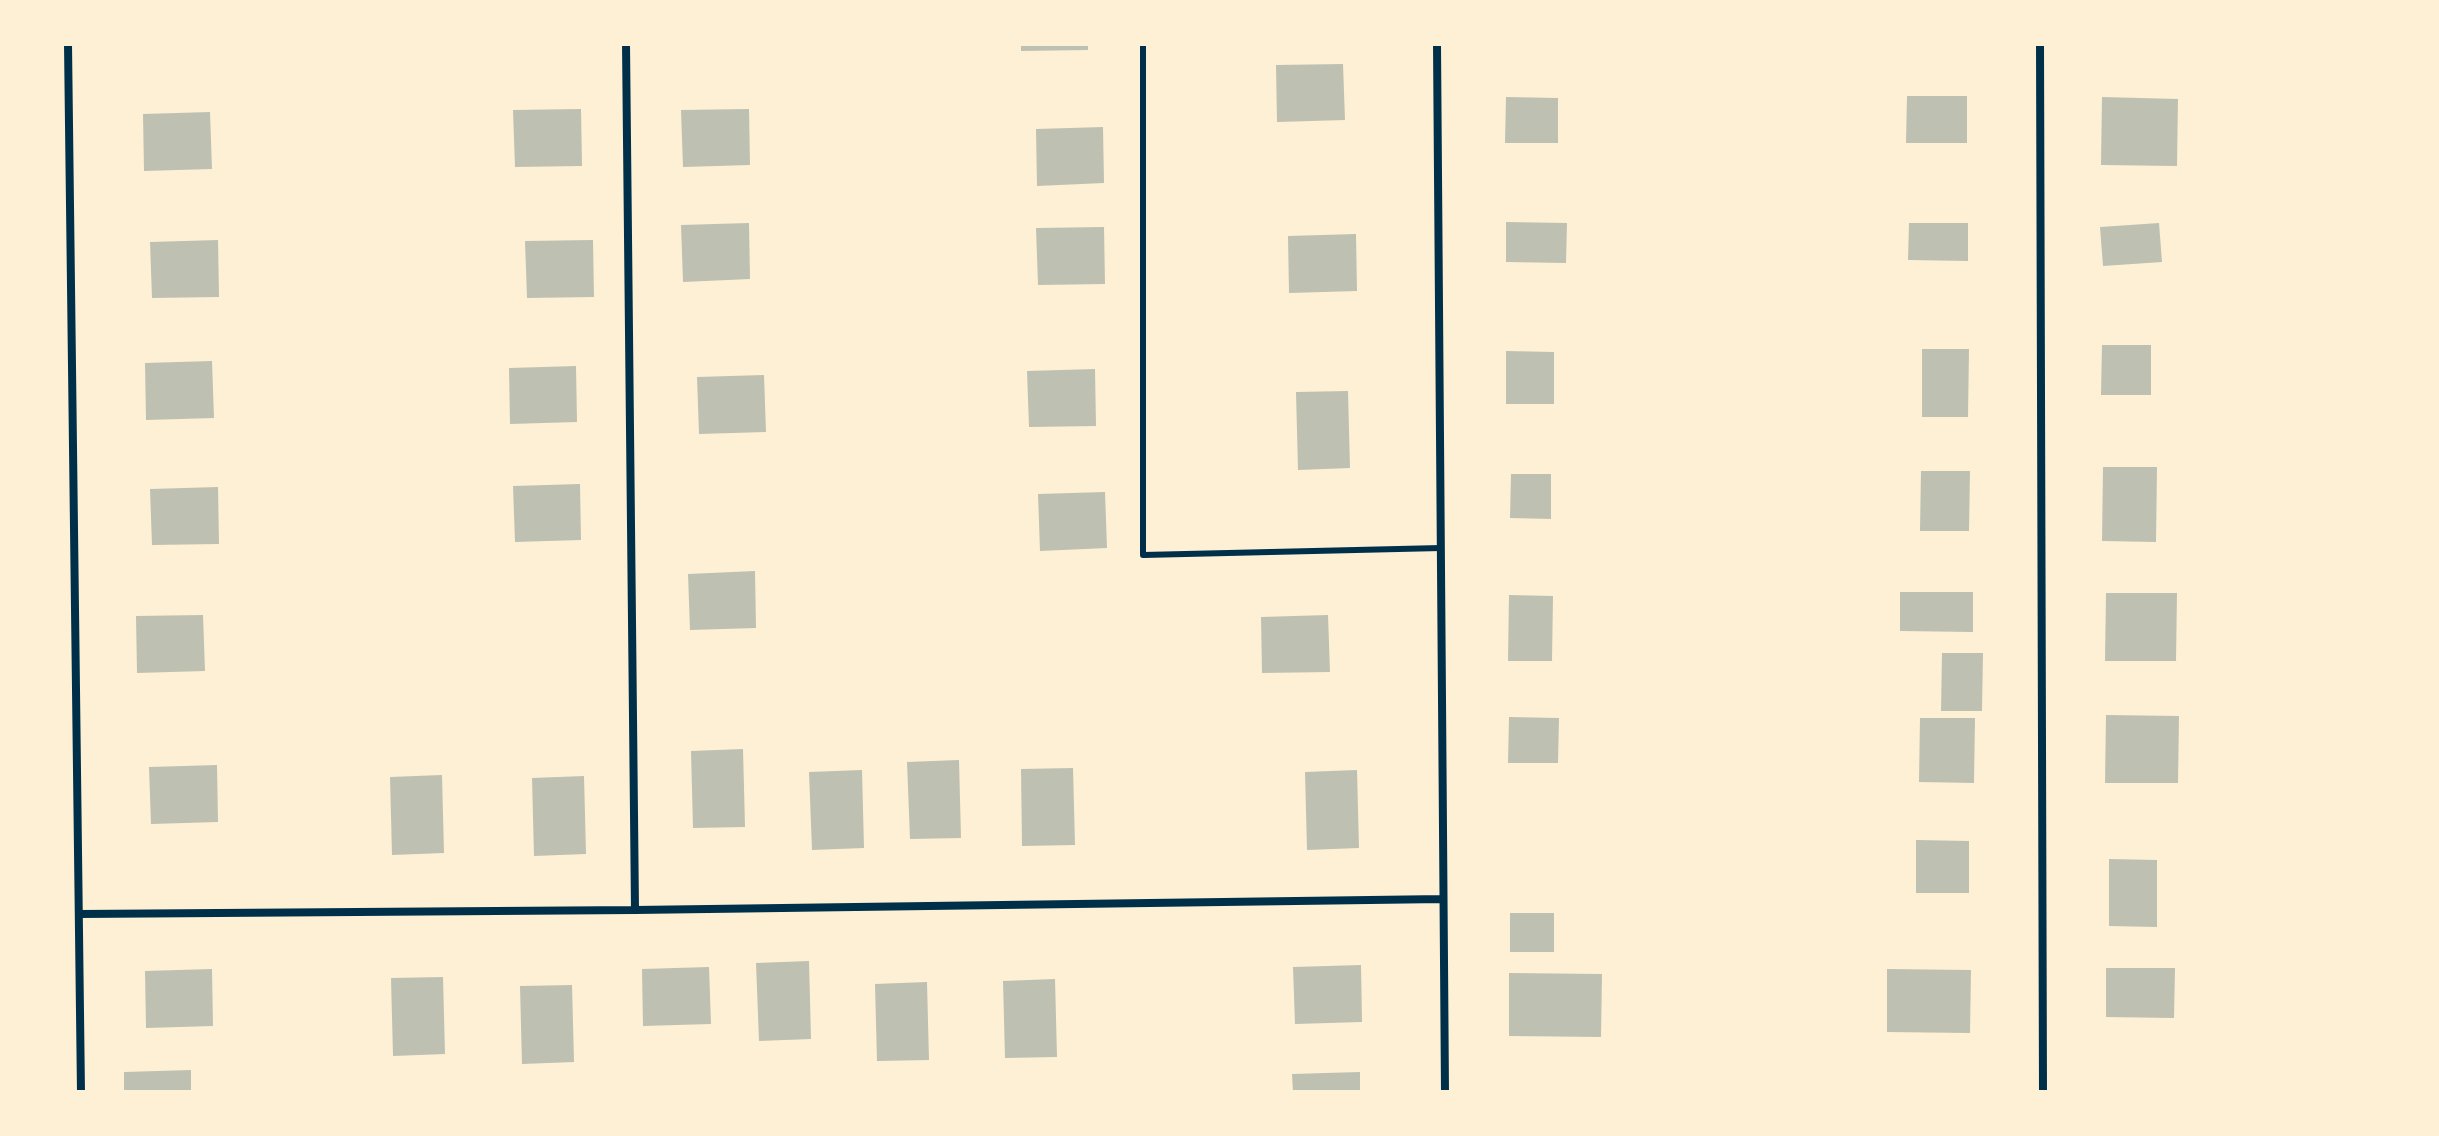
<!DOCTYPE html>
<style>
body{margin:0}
#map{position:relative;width:2439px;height:1136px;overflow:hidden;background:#fdf0d5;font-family:Rubik,sans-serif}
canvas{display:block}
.frame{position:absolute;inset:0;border:46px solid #fdf0d5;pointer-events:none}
</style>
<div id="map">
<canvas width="2439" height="1136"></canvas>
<div class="frame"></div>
</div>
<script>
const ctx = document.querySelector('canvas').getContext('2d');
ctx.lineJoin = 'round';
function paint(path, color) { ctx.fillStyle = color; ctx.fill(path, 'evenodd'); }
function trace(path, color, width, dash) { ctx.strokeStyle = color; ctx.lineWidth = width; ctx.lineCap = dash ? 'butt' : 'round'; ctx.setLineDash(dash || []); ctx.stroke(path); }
const building = new Path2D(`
 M1021,44H1088V50L1021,51Z
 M1343,64L1345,120L1277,122L1276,65Z
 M1907,96H1967V143H1906Z
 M1506,97L1558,98V143H1505Z
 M2102,97L2178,99L2177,166L2101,165Z
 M581,109L582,166L515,167L513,110Z
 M749,109L750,165L683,167L681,110Z
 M210,112L212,169L144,171L143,114Z
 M1103,127L1104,183L1037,186L1036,129Z
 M1506,222L1567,223L1566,263L1506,262Z
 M749,223L750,279L683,282L681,225Z
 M1909,223H1968V261L1908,260Z
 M2159,223L2162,262L2103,266L2100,227Z
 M1104,227L1105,284L1038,285L1036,228Z
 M1356,234L1357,291L1289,293L1288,236Z
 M218,240L219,297L152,298L150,242Z
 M593,240L594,297L527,298L525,241Z
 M2102,345H2151V395H2101Z
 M1922,349H1969L1968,417H1922Z
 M1506,351L1554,352V404H1506Z
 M212,361L214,418L146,420L145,363Z
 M576,366L577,422L510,424L509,368Z
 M1095,369L1096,426L1029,427L1027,371Z
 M764,375L766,432L699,434L697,377Z
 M1348,391L1350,468L1298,470L1296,392Z
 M2103,467H2157L2156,542L2102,541Z
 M1921,471H1970L1969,531H1920Z
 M1511,474H1551V519L1510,518Z
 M580,484L581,540L515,542L513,486Z
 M218,487L219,544L152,545L150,489Z
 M1105,492L1107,548L1040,551L1038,494Z
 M755,571L756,628L690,630L688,574Z
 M1900,592H1973V632L1900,631Z
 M2106,593H2177L2176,661H2105Z
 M1509,595L1553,596L1552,661H1508Z
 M203,615L205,671L137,673L136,616Z
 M1328,615L1330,672L1262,673L1261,617Z
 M1942,653H1983L1982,711H1941Z
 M2106,715L2179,716L2178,783H2105Z
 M1509,717L1559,718L1558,763H1508Z
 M1920,718H1975L1974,783L1919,782Z
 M743,749L745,827L693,828L691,751Z
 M959,760L961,838L910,839L907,762Z
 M217,765L218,822L151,824L149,767Z
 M1073,768L1075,845L1022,846L1021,769Z
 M862,770L864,848L812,850L809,772Z
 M1357,770L1359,848L1307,850L1305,772Z
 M442,775L444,853L392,855L390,777Z
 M584,776L586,854L534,856L532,778Z
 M1916,840L1969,841V893H1916Z
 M2109,859L2157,860V927L2109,926Z
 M1510,913H1554V952H1510Z
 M809,961L811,1039L759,1041L756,963Z
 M1361,965L1362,1022L1295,1024L1293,967Z
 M709,967L711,1024L643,1026L642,969Z
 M2106,968H2175L2174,1018L2106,1017Z
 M212,969L213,1026L146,1028L145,971Z
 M1887,969L1971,970L1970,1033L1887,1032Z
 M1509,973L1602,974L1601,1037L1509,1036Z
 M443,977L445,1054L393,1056L391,978Z
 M1055,979L1057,1057L1005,1058L1003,981Z
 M927,982L929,1060L877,1061L875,984Z
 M572,985L574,1062L522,1064L520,986Z
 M191,1070V1092H124V1072Z
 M1360,1072V1092H1293L1292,1074Z`);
const service = new Path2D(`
 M1143,44V555L1441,548`);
const minor = new Path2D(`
 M68,44L81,1092
 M626,44L635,910
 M1437,44L1445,1092
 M2040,44L2043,1092
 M79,914L635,910L1443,899`);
paint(building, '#bec0b2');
trace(service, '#003049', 6);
trace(minor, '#003049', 8);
</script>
